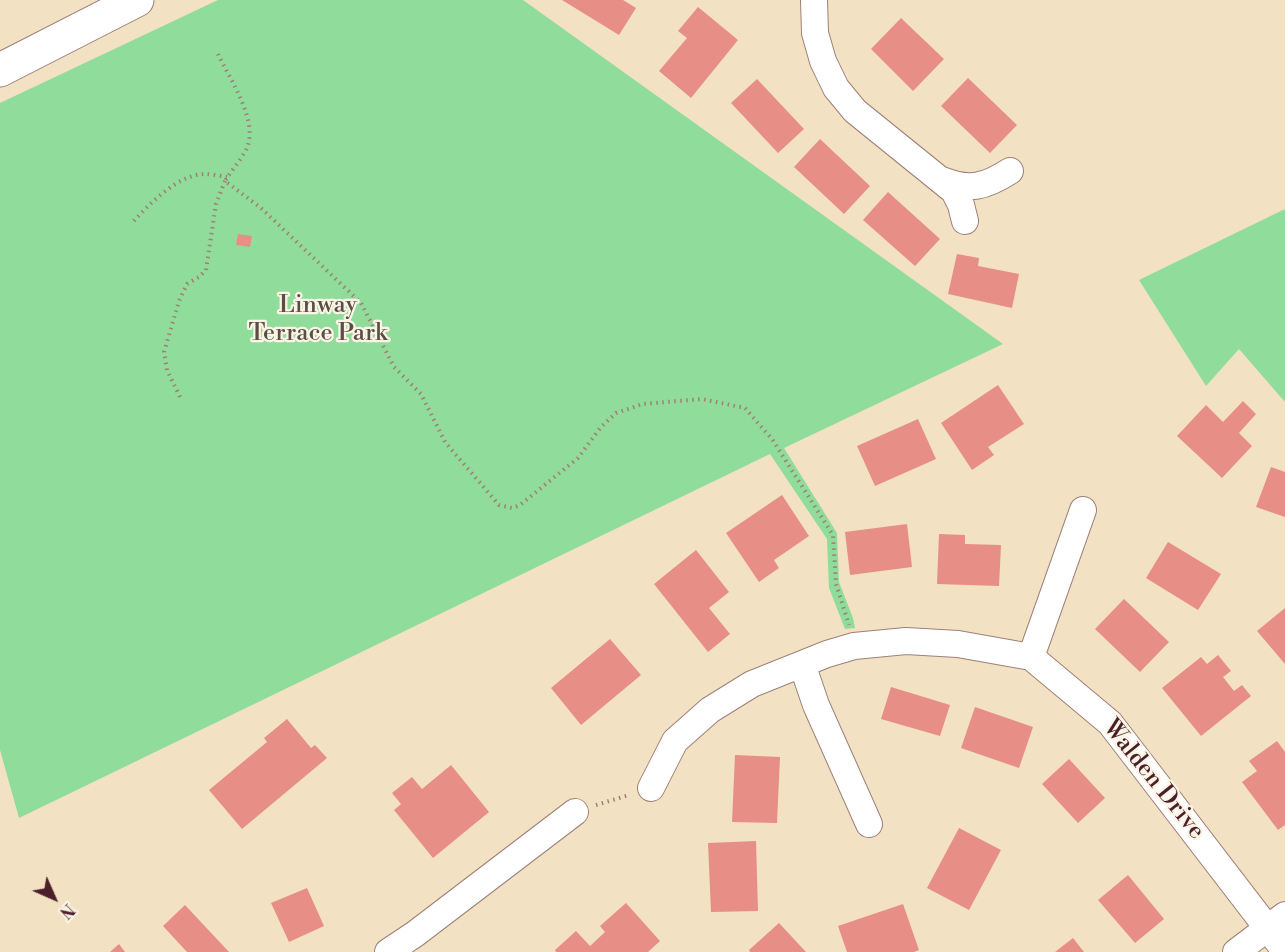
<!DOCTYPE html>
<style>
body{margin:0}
#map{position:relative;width:1285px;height:952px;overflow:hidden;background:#f3e1c4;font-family:"Libre Bodoni",serif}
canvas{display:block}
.north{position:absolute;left:24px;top:868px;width:60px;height:60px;-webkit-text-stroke:4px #fcf5e5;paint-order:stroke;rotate:135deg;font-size:16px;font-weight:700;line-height:24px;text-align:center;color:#4a1f2b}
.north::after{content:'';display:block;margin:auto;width:21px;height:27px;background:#4a1f2b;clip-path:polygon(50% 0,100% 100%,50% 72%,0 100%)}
</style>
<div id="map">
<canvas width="1285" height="952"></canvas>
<div class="north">N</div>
</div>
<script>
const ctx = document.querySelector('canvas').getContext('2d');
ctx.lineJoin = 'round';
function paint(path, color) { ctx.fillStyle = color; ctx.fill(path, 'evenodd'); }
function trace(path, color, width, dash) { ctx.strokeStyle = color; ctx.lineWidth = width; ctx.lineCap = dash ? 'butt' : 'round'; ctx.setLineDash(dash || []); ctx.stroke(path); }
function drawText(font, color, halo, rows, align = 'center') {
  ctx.font = font + ' "Libre Bodoni",serif'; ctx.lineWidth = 4.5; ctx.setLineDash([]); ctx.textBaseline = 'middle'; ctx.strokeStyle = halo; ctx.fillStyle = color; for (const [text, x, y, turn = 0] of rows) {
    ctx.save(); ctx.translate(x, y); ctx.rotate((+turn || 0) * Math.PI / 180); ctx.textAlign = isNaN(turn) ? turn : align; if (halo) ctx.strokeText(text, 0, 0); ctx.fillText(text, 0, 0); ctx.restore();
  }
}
const green = new Path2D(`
 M218,0H523L1003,344L784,448L837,533L839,582L853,618L855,628L845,629L829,588L827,539L770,454L19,818L0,750V103Z
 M1285,209V402L1239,349L1206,386L1139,280Z`);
const building = new Path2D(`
 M562,0H623L636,8L619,35Z
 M698,7L738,40L691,98L659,71L687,38L678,31Z
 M901,18L944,59L913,91L871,49Z
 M968,78L1017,125L990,153L941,106Z
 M757,79L804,129L778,153L731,103Z
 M820,139L870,186L844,214L794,167Z
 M888,192L940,239L915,266L863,220Z
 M238,234L252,236L250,247L236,245Z
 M957,254L979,258L978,266L1019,274L1012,308L948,294Z
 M998,385L1024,424L988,447L994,455L972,470L941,423Z
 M1243,401L1256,414L1239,433L1252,446L1222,478L1177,436L1206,405L1223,422Z
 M918,419L936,459L875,486L857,446Z
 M1271,467L1285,472V517L1256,507Z
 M782,495L809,536L774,560L779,568L759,582L726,533Z
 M907,524L912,567L850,575L845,532Z
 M939,534L965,535V544L1001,545L999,586L937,584Z
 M1168,542L1221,574L1198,610L1146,578Z
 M696,550L729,592L709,608L730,634L708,652L654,584Z
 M1124,599L1169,642L1140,672L1095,629Z
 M1285,608V664L1257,631Z
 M610,639L641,675L581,725L551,688Z
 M1218,655L1231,671L1223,677L1234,691L1242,685L1251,696L1201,736L1162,688L1201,657L1207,664Z
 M891,687L950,705L940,736L881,719Z
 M975,707L1033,727L1019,768L961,748Z
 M287,719L311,748L315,745L327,758L242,829L209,790L267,742L264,738Z
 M1277,741L1285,752V825L1278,830L1242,782L1257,771L1249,761Z
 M735,755L780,757L777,823L732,822Z
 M1069,759L1105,798L1078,823L1042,784Z
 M451,765L489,812L433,858L394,810L401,804L392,793L412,777L422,789Z
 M959,828L1001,850L969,910L927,888Z
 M756,841L758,911L711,912L708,843Z
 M1128,875L1164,919L1135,943L1098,900Z
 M307,888L324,926L289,942L271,903Z
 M626,903L660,941L648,952H556L555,950L576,931L590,946L605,932L600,926Z
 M903,904L919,950L914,952H847L838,926Z
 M185,905L229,952H187L163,926Z
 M779,923L806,952H750L749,950Z
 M1073,938L1084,952H1055Z
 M119,944L125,952H110Z`);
const path = new Path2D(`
 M218,54C230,80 260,122 246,150C240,161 231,171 225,181L261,208L361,303L394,367L421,394L445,442L499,505L512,508L520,505L578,458L601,427L616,413L643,404L702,399L745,408L772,439L833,535L836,584L849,625
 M134,221C150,203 178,175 204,174C211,174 220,176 227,177
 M180,397L167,370L164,352L179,301L187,284L199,277L206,270L216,204L225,181
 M596,805L629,795`);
const street = new Path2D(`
 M814,0L815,33L823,61L836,88L855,111L954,191L961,205L965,221
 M942,180C970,191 985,187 1010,171
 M1031,657L1083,510
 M802,664L816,705L869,824
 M651,788L675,741L710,710L752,684L827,654L854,646L906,641L958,644L1031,657L1110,723L1285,951
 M388,952L415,934L575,812
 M1236,952L1285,915`);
const secondary = new Path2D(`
 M0,70L137,0`);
const parkNames = [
 ["Linway",318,306],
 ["Terrace Park",318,334]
];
const streetNames = [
 ["Walden Drive",1153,780,51]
];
paint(green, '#90dc9a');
paint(building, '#e78e87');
trace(street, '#9e8078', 28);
trace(secondary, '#9e8078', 35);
trace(path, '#9e8078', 4, [1.5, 4.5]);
trace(street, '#fff', 26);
trace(secondary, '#fff', 33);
drawText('24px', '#5c4e47', '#fcf5e5', parkNames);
drawText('24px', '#4a1f2b', '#fcf5e5', streetNames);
</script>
